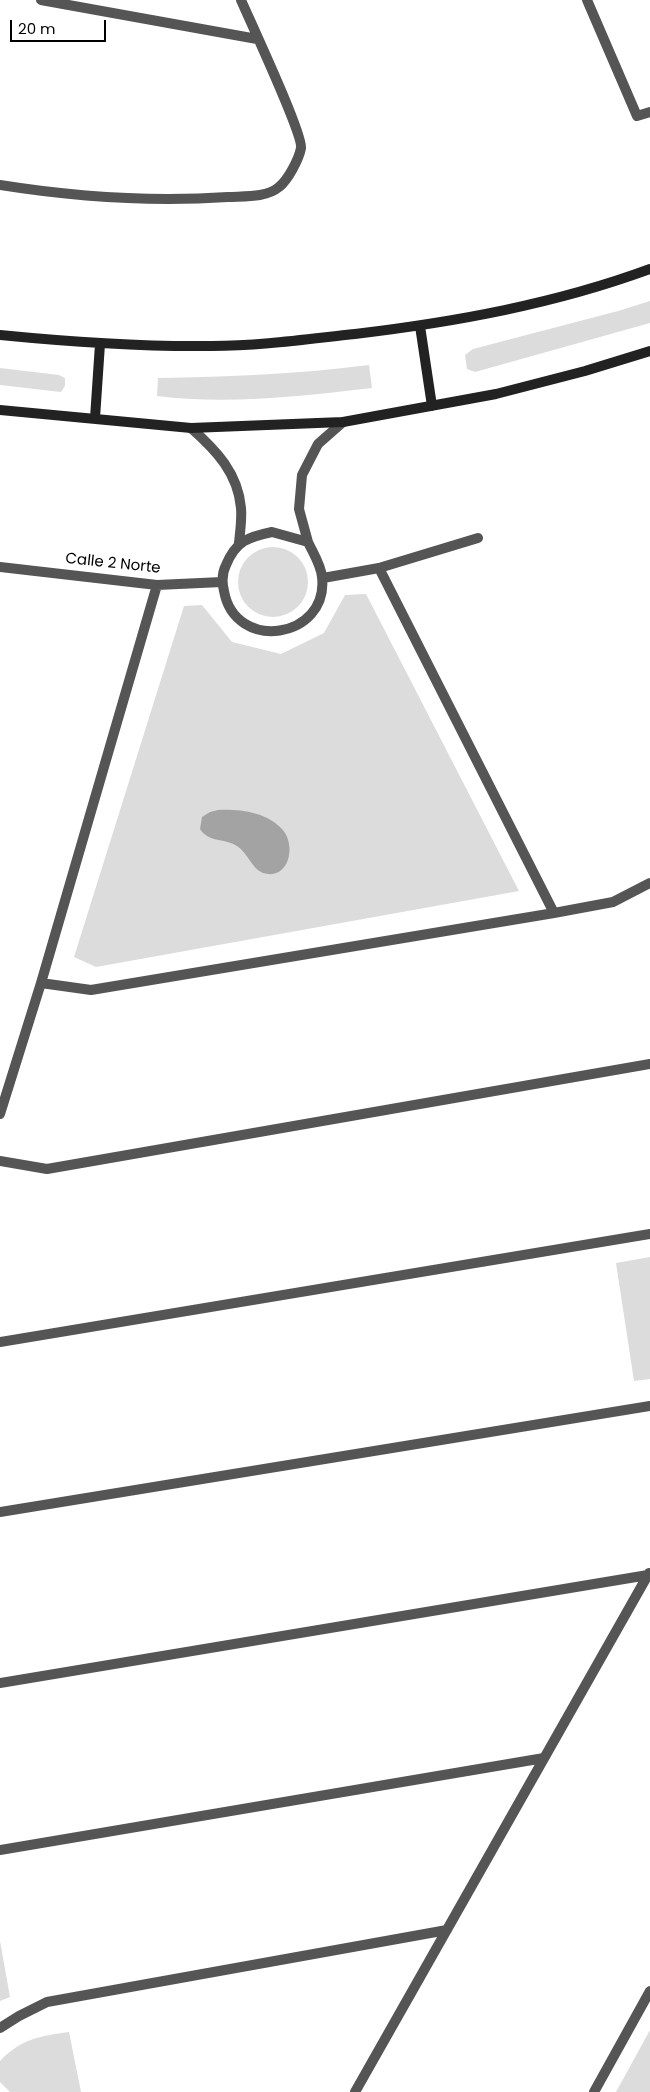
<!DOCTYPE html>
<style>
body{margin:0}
#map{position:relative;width:650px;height:2092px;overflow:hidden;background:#fff;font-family:Poppins,sans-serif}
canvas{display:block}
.scale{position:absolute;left:10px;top:20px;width:96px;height:22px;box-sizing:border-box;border:2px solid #000;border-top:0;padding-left:6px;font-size:15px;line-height:18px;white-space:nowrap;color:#000;-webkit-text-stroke:4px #fff;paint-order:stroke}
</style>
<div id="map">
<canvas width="650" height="2092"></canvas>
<div class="scale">20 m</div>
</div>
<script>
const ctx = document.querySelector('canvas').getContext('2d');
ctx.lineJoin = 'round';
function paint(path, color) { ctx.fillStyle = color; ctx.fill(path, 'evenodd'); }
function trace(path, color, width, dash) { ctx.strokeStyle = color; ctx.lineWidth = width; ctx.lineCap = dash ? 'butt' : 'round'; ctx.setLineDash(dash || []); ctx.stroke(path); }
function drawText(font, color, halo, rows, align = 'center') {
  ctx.font = font + ' Poppins,sans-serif'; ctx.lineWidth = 5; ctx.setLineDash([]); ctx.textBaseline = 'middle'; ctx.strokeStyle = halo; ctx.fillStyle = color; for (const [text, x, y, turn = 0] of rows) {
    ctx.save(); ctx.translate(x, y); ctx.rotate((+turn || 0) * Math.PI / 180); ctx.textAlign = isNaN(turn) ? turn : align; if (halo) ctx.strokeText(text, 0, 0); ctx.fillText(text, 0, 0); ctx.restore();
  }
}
const green = new Path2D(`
 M650,301V323L475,372L467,369L465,355L473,349L618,311Z
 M369,365L372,388C304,396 225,405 157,396L158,378C229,377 299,374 369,365Z
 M0,368L59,375L65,378V386L61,392L0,385Z
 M238 582a35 35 0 1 1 70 0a35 35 0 1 1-70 0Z
 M366,594L519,891L96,967L74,957L184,606L202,605L232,642L281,654L324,633L345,595Z
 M650,1257V1379L634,1381L616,1263Z
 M0,1941L10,1997L0,2001Z
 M650,2030V2092H616Z
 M69,2032L81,2092H10L0,2082V2061C21,2039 40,2036 69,2032Z`);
const water = new Path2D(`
 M218,810C240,809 266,812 282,829C297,845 289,881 263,873C251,868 248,853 237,846C225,838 209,843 200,829L202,817L210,812Z`);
const street = new Path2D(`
 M41,0L257,39
 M587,0L637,116L650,112
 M0,185C75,197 152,202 228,197C244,196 266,198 279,187C288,180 299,159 301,148C303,134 250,21 241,0
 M191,428C216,450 238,473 241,508C242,520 240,532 239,543
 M272,532L308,542C313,553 321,565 322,577C329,639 235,653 224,591C222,583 222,573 226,565C236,541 248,537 272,532Z
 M308,542L299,509L302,475L318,444L343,422
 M0,567L157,585L222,582
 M379,568L554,913
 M323,578L379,568L478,538
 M41,983L91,990L554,913L613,902L650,883
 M0,1114L41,983L157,585
 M0,1161L47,1169L650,1064
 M0,1342L650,1234
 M0,1512L650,1406
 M0,1683L648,1575
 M0,1850L544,1758
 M0,2028L19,2016L47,2002L447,1930
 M355,2092L649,1573
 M594,2092L650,1991`);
const secondary = new Path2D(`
 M420,326L432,406
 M0,335C71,342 141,347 212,346C259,346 308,339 355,334C455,322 555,304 650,269
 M0,410L191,428L343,422L496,394L585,371L650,351
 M95,418L100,344`);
const streetNames = [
 ["Calle 2 Norte",113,564,6]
];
paint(green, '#dcdcdc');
paint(water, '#a3a3a3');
trace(street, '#555', 10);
trace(secondary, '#222', 10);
drawText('15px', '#000', '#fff', streetNames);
</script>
